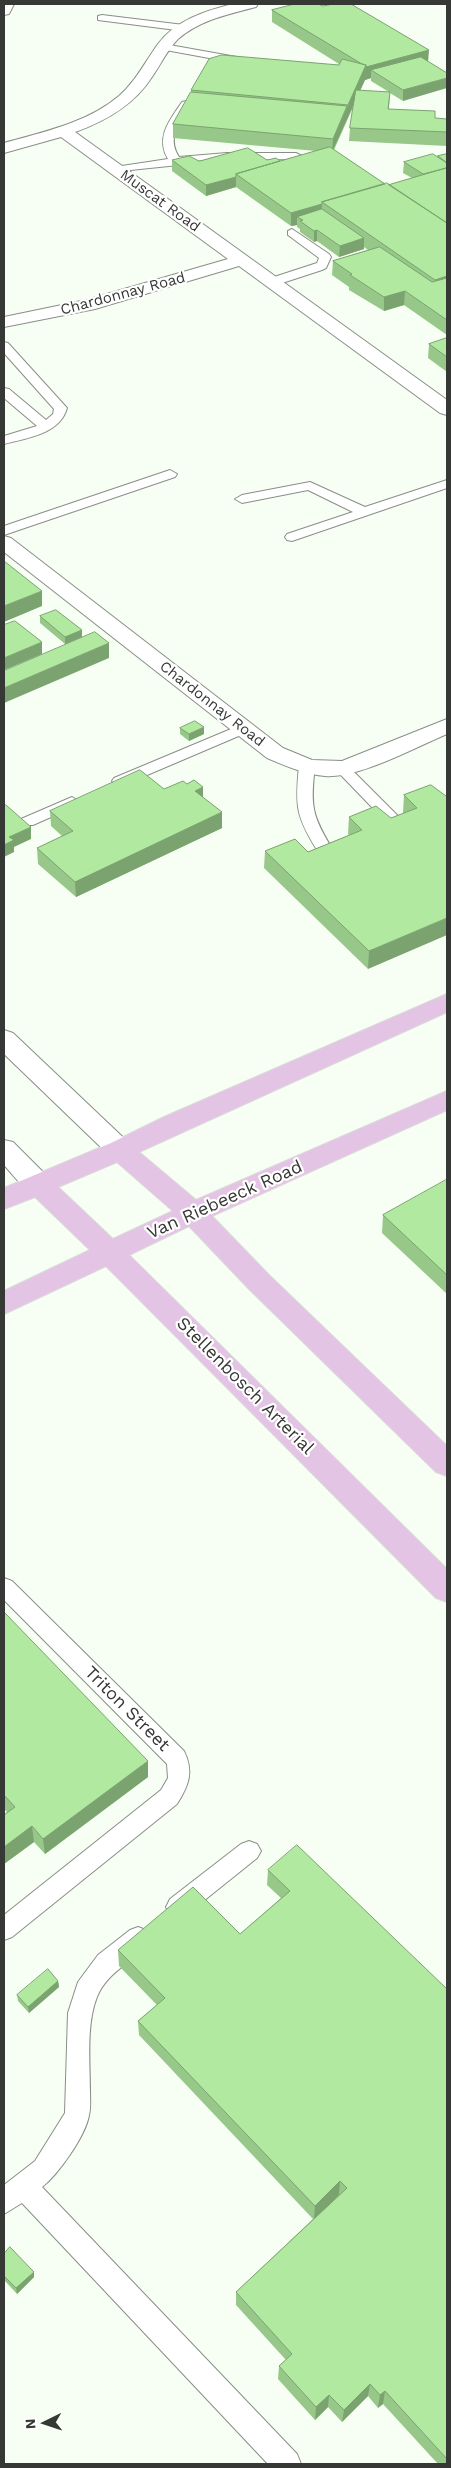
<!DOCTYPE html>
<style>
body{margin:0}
#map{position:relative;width:451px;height:2468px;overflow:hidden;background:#f7fef4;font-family:"Work Sans",sans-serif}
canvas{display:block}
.frame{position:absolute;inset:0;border:5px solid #353834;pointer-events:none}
.north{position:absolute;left:20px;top:2398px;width:50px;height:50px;-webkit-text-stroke:4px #fff;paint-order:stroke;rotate:266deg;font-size:14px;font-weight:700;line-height:20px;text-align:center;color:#353834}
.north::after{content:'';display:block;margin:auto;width:18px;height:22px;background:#353834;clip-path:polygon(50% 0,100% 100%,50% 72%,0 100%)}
</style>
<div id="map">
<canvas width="451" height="2468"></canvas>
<div class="frame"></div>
<div class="north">N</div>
</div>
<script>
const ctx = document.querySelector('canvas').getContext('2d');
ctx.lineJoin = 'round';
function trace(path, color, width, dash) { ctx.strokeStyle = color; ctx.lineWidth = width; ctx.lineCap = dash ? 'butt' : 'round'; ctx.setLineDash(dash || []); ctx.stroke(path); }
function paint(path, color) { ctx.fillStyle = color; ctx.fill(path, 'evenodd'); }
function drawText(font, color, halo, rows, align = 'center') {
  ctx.font = font + ' "Work Sans",sans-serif'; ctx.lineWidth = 4.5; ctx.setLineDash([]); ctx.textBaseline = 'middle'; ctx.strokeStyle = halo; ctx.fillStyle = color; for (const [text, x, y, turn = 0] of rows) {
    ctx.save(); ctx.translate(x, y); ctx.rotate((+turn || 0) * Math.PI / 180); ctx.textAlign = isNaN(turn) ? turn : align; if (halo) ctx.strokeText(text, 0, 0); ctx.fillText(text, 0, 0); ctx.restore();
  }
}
const service = new Path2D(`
 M102,15L184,25L189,28L184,31L98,20V16Z
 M164,44L242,58L247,61L242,64L160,49V45Z
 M186,101L191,104C180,121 166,137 179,157L227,153H296L302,156L296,159L227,160L111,172V168L115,167L168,159C155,137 170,120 182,102Z
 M292,229L329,254L331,257L326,268L322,270L276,285H268L266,282L268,279L317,263L319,258L288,235V231Z
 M4,342L8,343L67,408C60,434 27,438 4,444V436L37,426L4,398V388L9,389L46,420L53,414L54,409L4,353Z
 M170,470L177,474L175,477L4,535V526Z
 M447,480V488L292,541L287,540L285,537L287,534L353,512L308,490L242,503L235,499L242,495L310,482L365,507Z
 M243,724L248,726L251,729L248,732L126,784H114L112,781L114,778Z
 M307,761L315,766C310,806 312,816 333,850L331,854H319L317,850C296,816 295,806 299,766Z
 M342,763L347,765L402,820L404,823L402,826H390L337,771L334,768Z
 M72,797L80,802L78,805L33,825H21L19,822L21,819Z
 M4,1578L12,1581L184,1751C194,1772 189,1785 177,1804L12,1937L4,1940V1915L161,1790L168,1778L167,1764L4,1600Z
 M249,1841L257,1844L261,1851L257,1858L186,1915L178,1918L170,1915L166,1907L170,1899L241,1844Z
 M138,1927L146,1930L150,1938C140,1960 108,1969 97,1997C86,2025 90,2061 90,2092C90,2099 91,2108 89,2115C86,2135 58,2175 42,2187L297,2454L301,2464H268L22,2203L4,2214V2185L35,2161L65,2113L68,2013L78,1982L98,1955L130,1930Z`);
const minor = new Path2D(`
 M4,4H14L9,14L4,15Z
 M233,4H258L256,7C229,14 200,20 178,39C167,50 161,64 152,77C134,105 106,121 75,132L447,400V415L440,413L239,266L95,309L4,327V317L86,300L228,259L61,137L4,153V143C43,132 87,123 119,96C136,81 145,62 158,44C176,20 205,11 233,4Z
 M4,536L11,538L283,748L312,760L342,761L447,719V734C416,747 358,779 325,776C304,774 286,766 267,758L4,552Z`);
const secondary = new Path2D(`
 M4,1030L13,1033L129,1143L133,1150L129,1157L120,1159L111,1157L4,1054Z
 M4,1140L13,1142L49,1178L52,1185L49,1192C28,1198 17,1179 4,1165Z`);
const primary = new Path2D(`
 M447,994V1012L139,1152L196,1200L447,1091V1110L212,1216L269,1275L447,1446V1476L436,1472L249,1289L189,1226L129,1255L447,1569V1602L436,1598L106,1266L4,1314V1291L90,1250L35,1197L4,1209V1188L111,1143L164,1117ZM117,1162L173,1211L113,1239L58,1187Z`);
const wall = new Path2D(`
 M323,6L429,50L403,101L390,93L389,109L435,118L447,119V146L349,141L350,128L354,105L334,150L385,184L389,185L412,178L403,173L404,162L438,156L447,154V335L404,305L384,311L349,290V287L332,275L333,261L368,250L364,247V249L339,257L317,241L314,242L300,232V229L297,227V225L291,226L236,187L206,196L172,171V160L280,161L316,151L173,138V124L191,92V90L339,65V64L272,22V10ZM371,78V81L389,92L360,91L365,80Z
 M447,338V372L428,358L429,344Z
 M40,616L82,630V637L65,644L40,623Z
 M180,728L204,734L189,741L180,734Z
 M431,785L368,969L264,868L265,851L308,852L349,835L348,834L349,817L391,818L404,813H403L404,795Z
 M164,789L203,797L222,828L76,897L38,864L37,848L62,836L51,826L50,811Z
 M447,1181V1294L382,1233L383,1215Z
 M4,1612L148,1777L45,1854L34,1842L4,1864V1815L7,1812L4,1809Z
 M268,1870L447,1989V2464H438L383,2404L378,2408L368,2396L342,2422L328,2407L315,2420L278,2379L279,2366L286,2360L236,2305V2292L313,2219L139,2035L138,2021L157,2005L119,1966L118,1950L240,1934L281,1898L267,1885Z
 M58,1981L59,1987L29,2013L18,2001L17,1995Z
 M4,2254L34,2277L17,2294L4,2280Z`);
const shadedWall = new Path2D(`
 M429,50L428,63L371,70V78L365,80L366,67Z
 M366,65L365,80L332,152L333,139Z
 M447,78V88L403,101V90Z
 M236,177V187L206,196V185Z
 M322,204L321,218L297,217V225L291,226V213Z
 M317,230V241L314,242V231Z
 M364,238V249L339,257L340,246Z
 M447,276V291L434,295L435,280Z
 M405,291L404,305L384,311V297Z
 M42,591V606L4,622V606Z
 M82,630V637L65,644V637Z
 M42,642V654L4,670V658Z
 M109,643V658L4,703V688Z
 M204,727V734L189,741V734Z
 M203,787V803L195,791Z
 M222,812V828L76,897L75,882Z
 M31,827V839L14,847V852L4,857V845L9,837Z
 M447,918V935L368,969L369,951Z
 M148,1761V1777L45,1854L43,1839Z
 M32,1826L34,1842L4,1864V1847Z
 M58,1981L59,1987L29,2013L28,2007Z
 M340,2181L339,2195L314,2219L315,2206Z
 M34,2272V2277L17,2294L16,2288Z
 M370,2384L368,2396L342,2422L344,2410Z
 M385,2391L383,2404L378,2408L380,2395Z
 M329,2395L328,2407L315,2420L316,2407Z`);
const building = new Path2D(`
 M295,4H318L323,6L333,4H351L429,50L366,67V65L362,64L272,10Z
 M222,55L339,65L342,59L366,65L348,105L191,90L209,59Z
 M421,57L447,73V78L403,90L371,70Z
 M356,90L390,92L388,109L435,111V118L447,119V132L350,128Z
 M191,92L347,106L333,139L173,124Z
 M330,147L385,184L322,202V204L291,213L236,174Z
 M248,148L267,160L276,158L280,161L236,174V177L206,185L172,160L189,156L199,161Z
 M433,154L447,163V168L423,174L404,162Z
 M447,154V163L438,156Z
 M447,168V223L389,185Z
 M387,183L447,223V276L435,280L322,202Z
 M322,209L364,238L340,246L317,230L314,231L300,221L303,220L297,217Z
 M380,247L432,282L447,278V320L405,291L384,297L350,275L352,274L333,261Z
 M447,338V357L429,344Z
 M4,561L42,591L4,606Z
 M56,610L82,630L65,637L40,616Z
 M15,621L42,642L4,658V625Z
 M95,632L109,643L4,688V671Z
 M195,721L204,727L189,734L180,728Z
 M140,770L164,789L183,781L187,784L194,780L203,787L195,791L222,812L75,882L37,848L73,831L50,811Z
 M431,785L446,796H447V918L369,951L265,851L295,839L308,852L362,830L349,817L376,806L391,818L417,808L404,795Z
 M6,805L31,827L9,837L14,840L4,845V806Z
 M446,1180L447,1181V1275L383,1215Z
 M4,1612L148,1761L43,1839L32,1826L4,1847V1815L15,1807L4,1795Z
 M297,1845L447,1989V2459L385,2391L380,2395L370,2384L344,2410L329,2395L316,2407L279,2366L292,2354L236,2292L347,2188L340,2181L315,2206L138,2021L165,1998L118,1950L193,1887L240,1934L290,1891L268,1870Z
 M48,1969L58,1981L28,2007L17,1995Z
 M10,2247L34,2272L16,2288L4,2276V2254Z`);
const farStreetnames = [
 ["Muscat Road",160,201,36],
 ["Chardonnay Road",123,294,-15],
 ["Chardonnay Road",212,704,38]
];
const streetNames = [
 ["Van Riebeeck Road",225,1200,-24],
 ["Stellenbosch Arterial",245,1386,45],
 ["Triton Street",127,1709,45]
];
trace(service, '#898f87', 2);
trace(minor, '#898f87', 2);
trace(secondary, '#898f87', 2);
trace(primary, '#dbdbda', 2);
paint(service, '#fff');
paint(minor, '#fff');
paint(secondary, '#fff');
paint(primary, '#e4c4e4');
paint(wall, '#97c889');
paint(shadedWall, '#7ba36f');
paint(building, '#b0e99f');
trace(building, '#7ba36f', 1);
drawText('15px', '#353834', '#fff', farStreetnames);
drawText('18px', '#353834', '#fff', streetNames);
</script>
